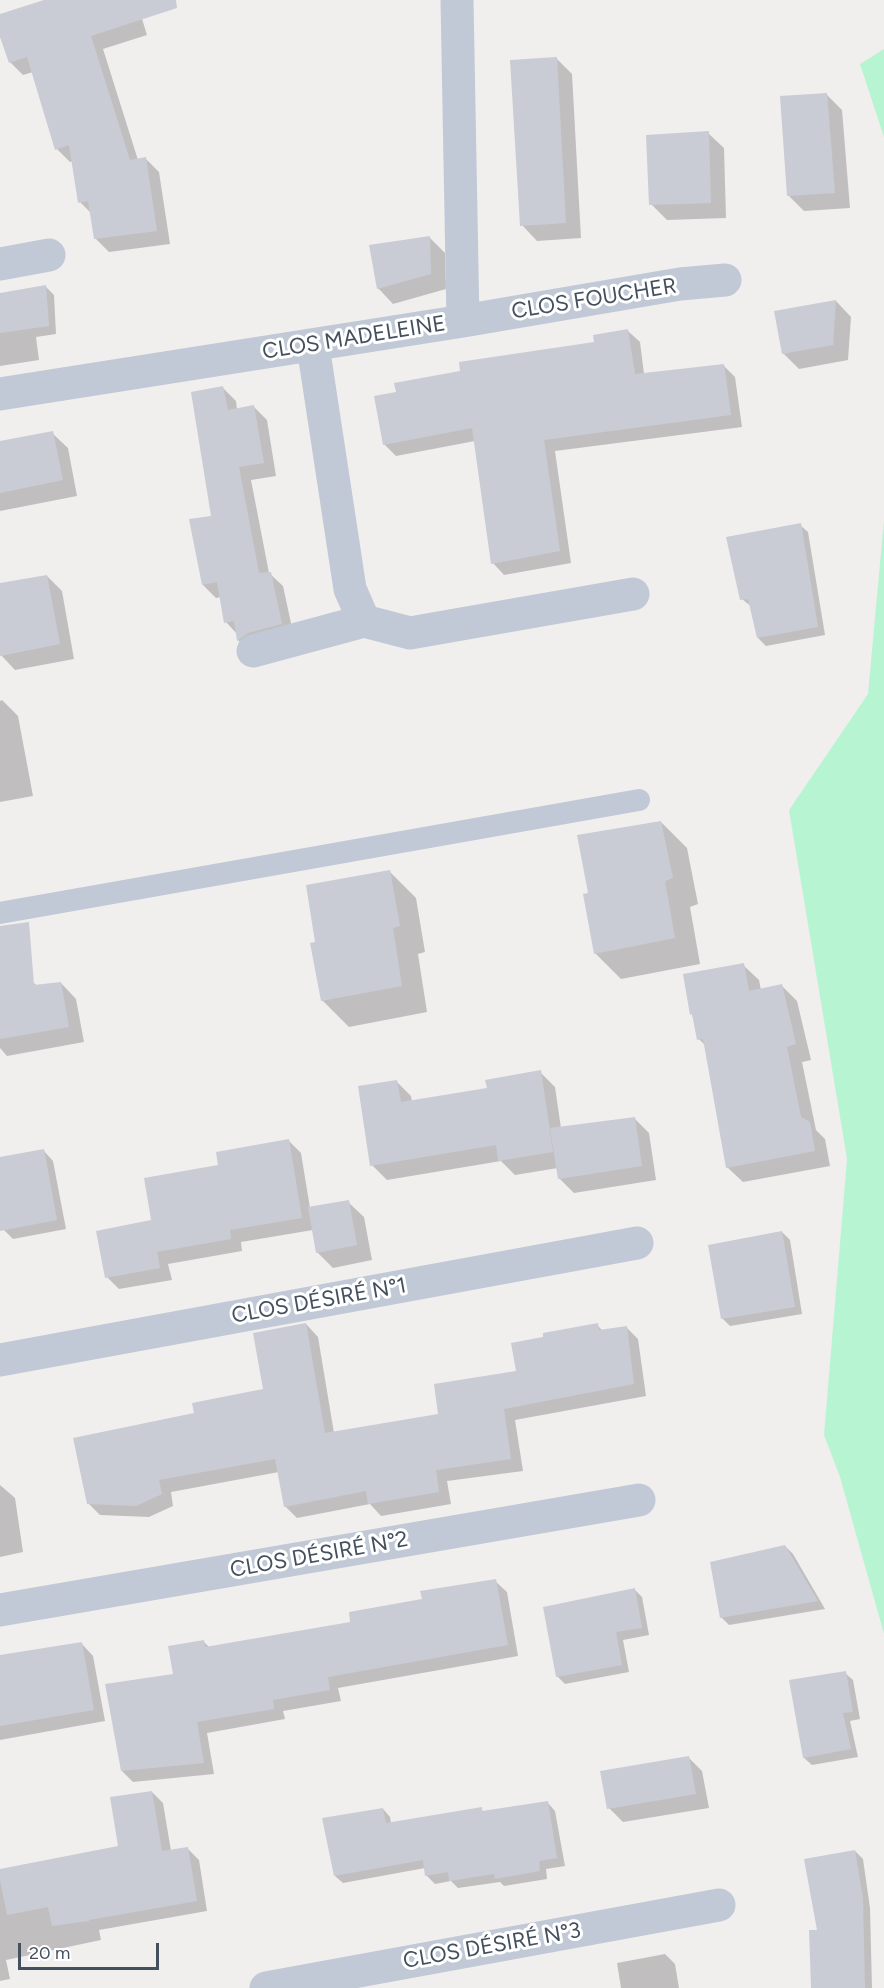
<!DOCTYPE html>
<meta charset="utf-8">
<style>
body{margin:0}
#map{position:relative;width:884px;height:1988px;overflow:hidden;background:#f1eeee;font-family:Figtree,sans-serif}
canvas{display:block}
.scale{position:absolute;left:18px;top:1943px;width:141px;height:27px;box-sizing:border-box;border:3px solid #44505e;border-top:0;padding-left:8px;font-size:18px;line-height:21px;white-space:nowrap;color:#44505e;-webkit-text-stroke:4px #fff;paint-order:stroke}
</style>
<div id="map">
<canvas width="884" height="1988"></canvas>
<div class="scale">20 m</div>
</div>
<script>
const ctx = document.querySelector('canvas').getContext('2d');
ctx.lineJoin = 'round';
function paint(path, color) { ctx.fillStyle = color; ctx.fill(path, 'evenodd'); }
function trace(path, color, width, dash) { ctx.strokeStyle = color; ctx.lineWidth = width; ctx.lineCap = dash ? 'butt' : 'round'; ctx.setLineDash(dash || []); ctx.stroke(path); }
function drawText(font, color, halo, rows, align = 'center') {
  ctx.font = font + ' Figtree,sans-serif'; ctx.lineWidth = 6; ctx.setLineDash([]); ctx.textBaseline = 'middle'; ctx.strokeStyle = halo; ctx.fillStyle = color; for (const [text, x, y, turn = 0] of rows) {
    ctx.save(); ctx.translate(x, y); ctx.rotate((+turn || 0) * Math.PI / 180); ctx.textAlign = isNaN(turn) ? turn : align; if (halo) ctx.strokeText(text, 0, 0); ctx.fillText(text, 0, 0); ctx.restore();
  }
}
const green = new Path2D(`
 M884,49V137L860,64Z
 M884,520V1634L840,1477L824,1435L847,1159L789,810L868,694Z`);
const shadow = new Path2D(`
 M49,0H145L139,9L147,35L103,49L138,160L146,159L159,172L170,244L109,252L96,239L92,214L80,202L73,161L70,162L57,149L33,72L23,75L10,62L0,32V16Z
 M556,58L572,74L581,238L537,241L522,225Z
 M826,94L842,110L850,208L804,211L789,196Z
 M708,133L724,148L726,218L667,220L651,204Z
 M429,237L445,253L446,289L393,304L378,288Z
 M46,287L54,295L56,334L36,337L39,360L0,366V295Z
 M836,301L851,317L848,360L799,369L783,353Z
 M628,331L640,342L644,374L724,366L735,377L742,427L555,451L571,563L504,575L493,563L475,441L396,456L384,444L398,394L462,372L595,343Z
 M223,388L236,401L237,410L254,407L267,420L276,476L251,480L269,573L283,586L294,637L251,653L238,640L237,634L226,622L221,597L216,598L203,585L213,517Z
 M52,433L68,448L77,496L0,511V442Z
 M800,525L808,532L825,635L766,646L758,638L752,607L742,599Z
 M47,576L62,591L74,659L15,670L0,654V585Z
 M2,700L18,716L33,796L0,802V701Z
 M661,822L687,848L698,904L690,907L700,964L621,979L595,953L590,895Z
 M390,872L416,898L425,952L418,954L427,1012L349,1027L322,1000Z
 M743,965L759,980L761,990L782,986L797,1001L811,1060L802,1062L816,1130L825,1139L830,1166L743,1182L727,1167L706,1046L699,1039L692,1014Z
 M33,982L37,986L61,983L76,999L84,1042L7,1056L0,1048V986Z
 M540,1072L555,1087L561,1128L634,1118L649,1133L656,1180L574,1193L559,1178L558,1168L515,1175L501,1161L387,1180L372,1165L396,1081L411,1096L412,1102L488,1089Z
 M289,1141L301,1153L310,1208L348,1202L364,1217L372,1260L333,1268L317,1252L313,1230L241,1242L242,1251L168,1264L172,1280L119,1289L107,1277L150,1221L154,1225L220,1166Z
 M44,1151L53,1161L66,1229L13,1239L3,1229L0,1215V1158Z
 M782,1232L790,1240L802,1314L730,1326L722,1318Z
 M306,1324L318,1337L334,1433L440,1415L518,1372L597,1325L603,1331L626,1327L638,1339L646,1396L515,1420L523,1471L447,1481L451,1504L381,1516L370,1504L297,1518L285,1506L279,1472L171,1492L173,1506L149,1517L100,1515L88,1503L196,1414L265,1390Z
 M0,1485L15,1498L23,1552L0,1557Z
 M785,1546L793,1554L825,1609L729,1625L721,1617Z
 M495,1581L507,1592L518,1656L338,1688L341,1701L283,1711L285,1719L207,1733L214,1774L133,1782L122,1771L174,1675L203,1641L210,1648L352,1623Z
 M634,1589L642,1597L649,1635L623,1640L629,1672L565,1684L557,1676Z
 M82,1644L93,1656L105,1721L0,1740V1663Z
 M845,1673L853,1680L860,1719L850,1721L858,1757L812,1765L804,1758Z
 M688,1757L702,1771L709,1808L623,1822L609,1808Z
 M152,1792L163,1803L171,1851L188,1849L199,1860L207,1911L99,1930L101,1940L6,1960L10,1979L0,1981V1870L120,1847Z
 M548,1803L555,1811L565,1866L546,1869L547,1879L504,1886L500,1882L458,1888L451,1881L435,1884L427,1876L425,1868L343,1883L335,1876L383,1809L390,1817L391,1823L481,1809L484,1812Z
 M855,1851L863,1859L870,1908L872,1988H813L818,1931Z
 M665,1954L675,1964L679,1988H621L617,1963Z`);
const building = new Path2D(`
 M44,0H176L177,8L91,36L130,160L146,157L157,231L94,239L88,201L78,203L69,145L55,150L27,57L9,63L0,37V14Z
 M557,57L566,223L520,226L510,60Z
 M827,93L835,193L787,196L780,96Z
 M709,131L711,203L649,205L646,135Z
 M430,236L431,274L377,289L369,245Z
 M46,285L49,326L0,333V293Z
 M836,300L833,345L782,354L774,311Z
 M628,329L635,374L724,364L731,415L544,440L560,551L491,564L472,428L383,445L374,396L396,392L394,383L460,371L459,362L594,342L593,335Z
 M223,386L228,410L254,405L264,463L239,467L259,573L271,572L282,624L248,633L237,641L234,621L224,623L217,582L202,585L189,519L211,516L191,392Z
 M53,431L63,480L0,493V441Z
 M801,523L818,627L757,638L748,599L740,600L726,537Z
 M47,575L60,644L0,656V583Z
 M661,821L673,878L665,881L675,938L594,954L583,894L588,893L577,835Z
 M390,870L400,926L393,928L402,986L321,1001L310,943L315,942L306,885Z
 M29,922L34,985L61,982L69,1027L0,1039V926Z
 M744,963L749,991L782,984L796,1044L787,1047L801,1117L810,1122L815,1151L726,1168L703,1039L697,1040L692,1014L690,1015L683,974Z
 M541,1070L553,1152L498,1161L496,1145L370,1166L358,1086L397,1080L401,1102L487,1088L485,1080Z
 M635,1117L642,1166L558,1179L550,1128Z
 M289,1139L302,1218L230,1230L231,1239L157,1252L160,1268L105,1278L96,1231L151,1220L156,1249L144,1178L218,1165L216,1152Z
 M44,1149L57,1220L0,1231V1157Z
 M349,1200L357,1245L316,1253L308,1207Z
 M782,1231L795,1307L721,1319L708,1245Z
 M306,1323L325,1433L438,1414L434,1384L516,1371L511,1343L543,1337V1333L598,1323L599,1330L627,1326L634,1384L504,1409L511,1459L436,1470L439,1492L368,1504L366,1491L284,1507L275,1459L159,1480L162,1494L136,1506L87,1504L73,1438L194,1413L192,1403L263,1389L253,1333Z
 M785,1545L818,1601L720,1618L710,1562Z
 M496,1579L508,1645L328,1677L330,1690L273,1700L274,1709L197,1722L204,1763L121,1771L105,1684L173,1674L168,1646L204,1640L205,1647L350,1622L349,1612L422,1599L420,1591Z
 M635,1588L642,1628L616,1632L622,1665L556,1677L543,1607Z
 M82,1642L94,1710L0,1726V1655Z
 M846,1671L853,1712L843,1713L851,1749L803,1758L789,1680Z
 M689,1756L696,1794L607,1809L600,1771Z
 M152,1791L162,1851L188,1847L197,1901L89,1920V1921L52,1926L48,1907L7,1915L0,1880V1869L118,1846L110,1797Z
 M548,1801L557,1858L539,1861L540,1871L495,1879L494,1874L449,1881L448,1872L425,1876L423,1860L334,1876L322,1818L383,1808L386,1823L482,1807V1811Z
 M855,1850L863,1899L865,1988H811L809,1930H817L804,1859Z`);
const service = new Path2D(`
 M0,913L639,800`);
const minor = new Path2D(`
 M0,264L49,255
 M463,321L680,284L725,280
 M313,346L350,589L364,621L410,633L633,594
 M0,394L463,321L457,0
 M253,651L364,621
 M0,1360L637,1243
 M0,1610L639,1500
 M266,1988L719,1905`);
const streetNames = [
 ["CLOS FOUCHER",594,299,-9],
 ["CLOS MADELEINE",354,338,-9],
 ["CLOS DÉSIRÉ N°1",319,1301,-10],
 ["CLOS DÉSIRÉ N°2",319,1555,-10],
 ["CLOS DÉSIRÉ N°3",492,1946,-10]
];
paint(green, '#b7f4d2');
paint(shadow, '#0003');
paint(building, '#c9ccd4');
trace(service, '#c0c9d5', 22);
trace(minor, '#c0c9d5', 33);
drawText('22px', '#44505e', '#fff', streetNames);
</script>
